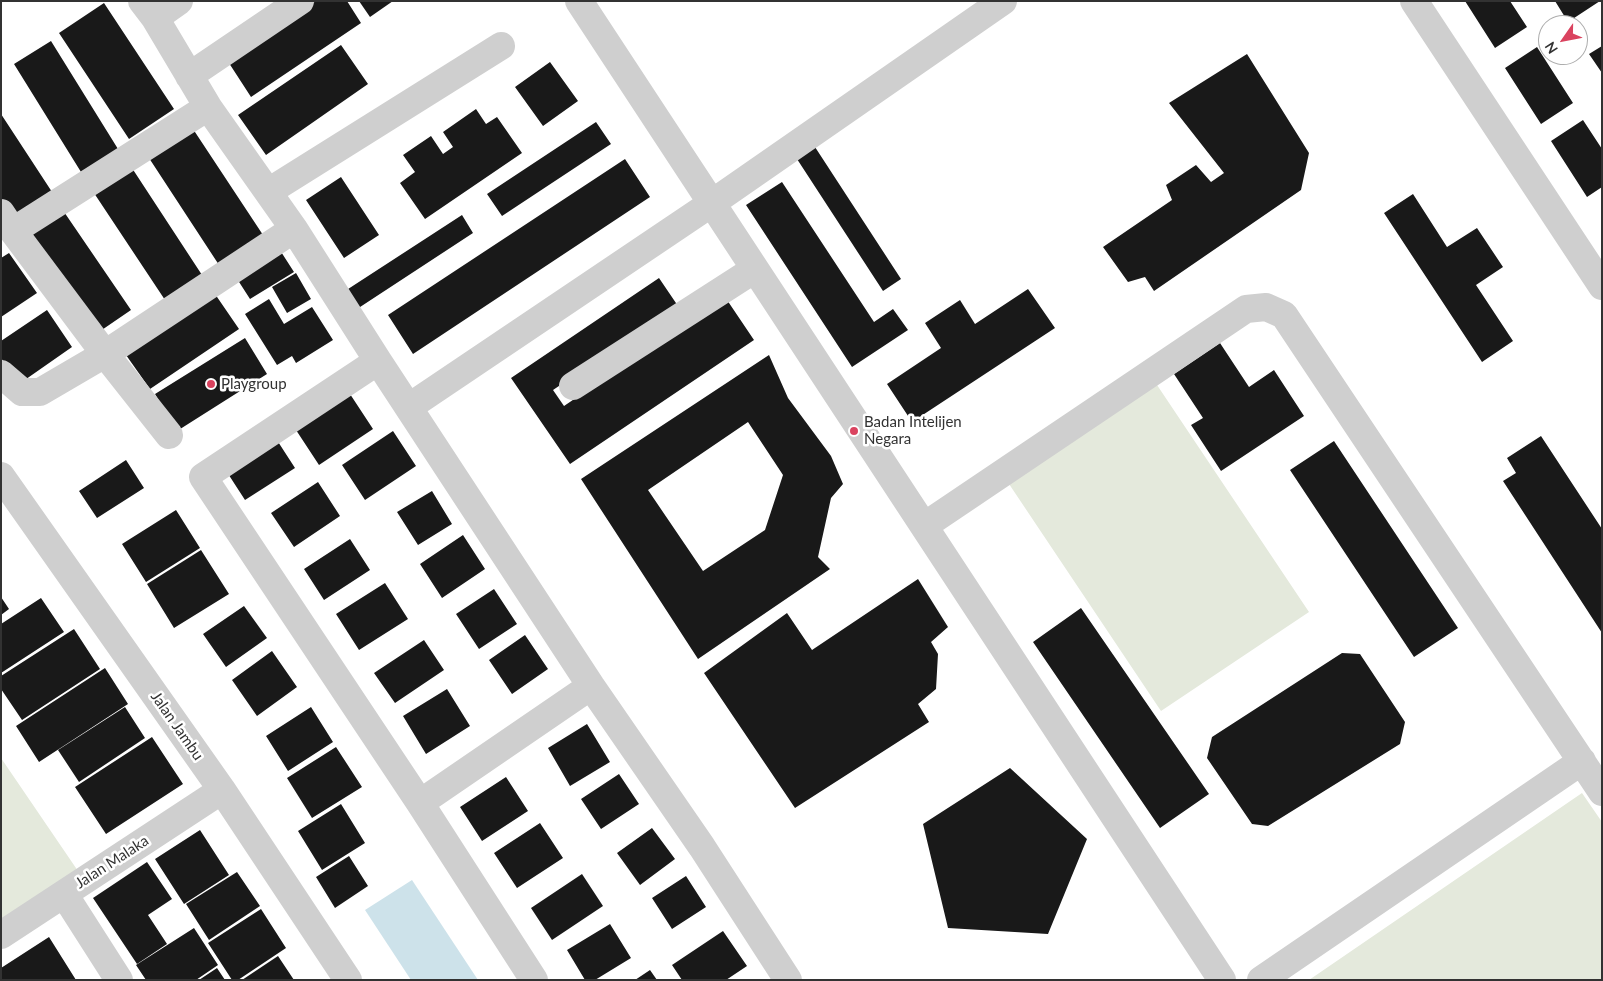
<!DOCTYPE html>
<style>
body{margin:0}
#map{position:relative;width:1603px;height:981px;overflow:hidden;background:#fff;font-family:Lato,sans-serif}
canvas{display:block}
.frame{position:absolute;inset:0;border:2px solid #323232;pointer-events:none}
.north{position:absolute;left:1538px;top:15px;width:50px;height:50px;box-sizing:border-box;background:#fff;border:1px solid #adadad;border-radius:50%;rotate:237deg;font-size:14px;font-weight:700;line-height:20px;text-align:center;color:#323232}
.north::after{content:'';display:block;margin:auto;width:18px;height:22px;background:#da435f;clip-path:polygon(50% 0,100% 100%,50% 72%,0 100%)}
</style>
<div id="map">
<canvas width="1603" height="981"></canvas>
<div class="frame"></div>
<div class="north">N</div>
</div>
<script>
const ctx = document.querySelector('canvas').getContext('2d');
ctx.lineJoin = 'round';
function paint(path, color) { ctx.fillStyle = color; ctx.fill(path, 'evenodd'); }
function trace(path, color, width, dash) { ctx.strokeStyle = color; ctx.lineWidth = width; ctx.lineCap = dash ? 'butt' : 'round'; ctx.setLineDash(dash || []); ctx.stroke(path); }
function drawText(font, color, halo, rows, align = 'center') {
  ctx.font = font + ' Lato,sans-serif'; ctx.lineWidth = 5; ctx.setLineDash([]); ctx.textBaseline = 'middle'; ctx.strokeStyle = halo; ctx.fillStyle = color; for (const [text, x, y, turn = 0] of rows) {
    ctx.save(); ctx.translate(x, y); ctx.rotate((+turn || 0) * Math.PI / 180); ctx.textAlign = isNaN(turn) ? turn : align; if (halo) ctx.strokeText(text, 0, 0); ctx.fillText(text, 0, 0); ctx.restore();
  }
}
const green = new Path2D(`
 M1153,379L1309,612L1161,711L1005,478Z
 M1,758L78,871L1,922Z
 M1582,793L1602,822V980H1309Z`);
const water = new Path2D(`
 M412,880L478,980H411L365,910Z`);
const building = new Path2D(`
 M316,1H347L361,23L251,97L227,60Z
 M359,1H393L370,17Z
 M1465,1H1510L1527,27L1495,48Z
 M1555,1H1600L1568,22Z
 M104,3L174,109L129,139L59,33Z
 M51,41L118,149L81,172L14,64Z
 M341,45L368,84L266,155L238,115Z
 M1602,46V73L1589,54Z
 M1537,47L1573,103L1541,124L1505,68Z
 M1247,54L1309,153L1301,190L1154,291L1145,277L1128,282L1103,247L1172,200L1166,185L1196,165L1211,182L1224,173L1169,103Z
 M550,62L578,101L543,126L515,87Z
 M476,109L486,124L497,117L522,153L425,219L400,183L415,172L403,155L431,136L443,154L453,147L443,132Z
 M1,114L54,195L15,220L1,199Z
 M1583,120L1602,149V187L1587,197L1551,141Z
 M596,122L611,144L502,216L487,194Z
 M193,129L263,235L219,265L149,158Z
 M815,147L901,279L883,291L797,159Z
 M625,159L650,197L413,354L388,315Z
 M130,165L202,275L165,300L92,190Z
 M341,177L379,235L344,258L306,200Z
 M782,182L874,322L893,309L908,330L852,367L746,205Z
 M1413,194L1447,247L1477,228L1503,267L1476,285L1513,341L1482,362L1384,213Z
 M60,206L131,310L93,336L22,231Z
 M462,215L473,233L357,309L345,291Z
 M276,244L294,272L250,299L232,271Z
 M9,253L37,293L1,317V258Z
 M296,273L311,299L287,313L272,287Z
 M659,278L678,306L553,390L564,406L725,297L754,340L570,464L511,378Z
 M1028,289L1055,328L912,422L887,384L941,348L925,323L960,300L975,324Z
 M215,294L239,329L150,389L126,355Z
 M269,299L284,324L312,307L333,340L296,363L292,356L277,365L245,314Z
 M47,310L72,347L19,384L1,358V341Z
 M245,338L267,374L177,431L155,394Z
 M1220,343L1249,387L1274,370L1304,416L1221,471L1191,425L1203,418L1174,374Z
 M769,355L788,398L831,456L843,484L831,498L818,557L830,569L698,659L581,479ZM748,422L783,475L765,530L703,571L648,490Z
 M350,394L373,429L319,465L296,430Z
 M393,431L416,466L365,500L342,465Z
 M273,434L295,468L245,500L223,466Z
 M1541,436L1602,529V633L1503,481L1516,473L1507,458Z
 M1334,441L1458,628L1414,657L1290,470Z
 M126,460L144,488L97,518L79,491Z
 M318,482L340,516L294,547L271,513Z
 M432,491L452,524L418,545L397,512Z
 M176,510L200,548L146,582L122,544Z
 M463,535L485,569L442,598L420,564Z
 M350,539L370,570L324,600L304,569Z
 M201,550L229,594L174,628L147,584Z
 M918,579L948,627L931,642L938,654L936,689L918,704L929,722L795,808L704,673L787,613L812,650Z
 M385,583L408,619L359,650L336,614Z
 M494,589L517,624L479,649L456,614Z
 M1,597L9,609L1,615Z
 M41,598L64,632L1,673V624Z
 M244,606L267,638L226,667L203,634Z
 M1081,608L1209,794L1160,828L1033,642Z
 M74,629L100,669L22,720L1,689V676Z
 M525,635L548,669L512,694L489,660Z
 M424,640L444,670L395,703L374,673Z
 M272,651L297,687L257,716L232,680Z
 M1342,653L1360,654L1405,722L1400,744L1268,826L1252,824L1207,758L1212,737Z
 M105,668L128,704L39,762L16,726Z
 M447,689L470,726L426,754L403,716Z
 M125,707L145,738L79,782L58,750Z
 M311,707L333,742L288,771L266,736Z
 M587,724L610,762L570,786L548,748Z
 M152,737L183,784L106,834L75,787Z
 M336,747L362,787L312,818L287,778Z
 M1010,768L1087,839L1048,934L948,928L923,824Z
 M619,774L639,804L601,829L581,799Z
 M506,777L528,811L482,841L460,807Z
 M341,804L365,843L322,870L298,831Z
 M540,823L563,858L517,888L494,853Z
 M652,828L675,859L640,885L617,853Z
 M200,830L229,875L184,904L155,859Z
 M349,856L368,886L335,908L316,877Z
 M147,862L172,899L148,915L167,944L137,964L93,898Z
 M237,872L260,906L209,940L186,904Z
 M582,874L603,906L552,940L531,908Z
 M686,876L706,907L672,929L652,898Z
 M261,909L286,948L238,980H232L208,943Z
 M610,924L631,958L595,980H585L567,950Z
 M194,928L218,965L196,980H146L136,965Z
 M723,931L747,966L726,980H682L672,965Z
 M49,937L76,980H1V968Z
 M278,956L294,980H242Z
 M217,968L225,980H199Z
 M650,970L657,980H635Z`);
const minor = new Path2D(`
 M142,1L155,18L208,107L294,229L378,361L591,686L702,847L788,980
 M579,1L1222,980
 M1414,1L1602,286
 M155,18L179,1
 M189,76L300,1
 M268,192L501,46
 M1,213L13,231L105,354L169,435
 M13,231L208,107
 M378,361L203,477L420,803L534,980
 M1,374L22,392H40L105,354L294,229
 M573,386L755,269
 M409,407L712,203L1003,1
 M1,476L222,790L348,980
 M924,526L1246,309L1266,307L1284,315L1602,792
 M420,803L591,686
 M64,894L119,980
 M1,935L222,790
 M1261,980L1582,761`);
const markers = [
 [211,384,5,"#da435f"],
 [854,431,5,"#da435f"]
];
const poiNames = [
 ["Playgroup",221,384],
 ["Badan Intelijen",864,422],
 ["Negara",864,439]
];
const streetNames = [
 ["Jalan Jambu",177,726,55],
 ["Jalan Malaka",112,862,-33]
];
paint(green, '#e4e9dc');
paint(water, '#cde2ea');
paint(building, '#191919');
trace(minor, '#cfcfcf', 28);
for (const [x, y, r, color] of markers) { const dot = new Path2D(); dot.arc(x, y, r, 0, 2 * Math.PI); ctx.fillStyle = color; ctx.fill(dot); trace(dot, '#fff', 2); }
drawText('15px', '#323232', '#fff', poiNames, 'left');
drawText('15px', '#323232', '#fff', streetNames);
</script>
